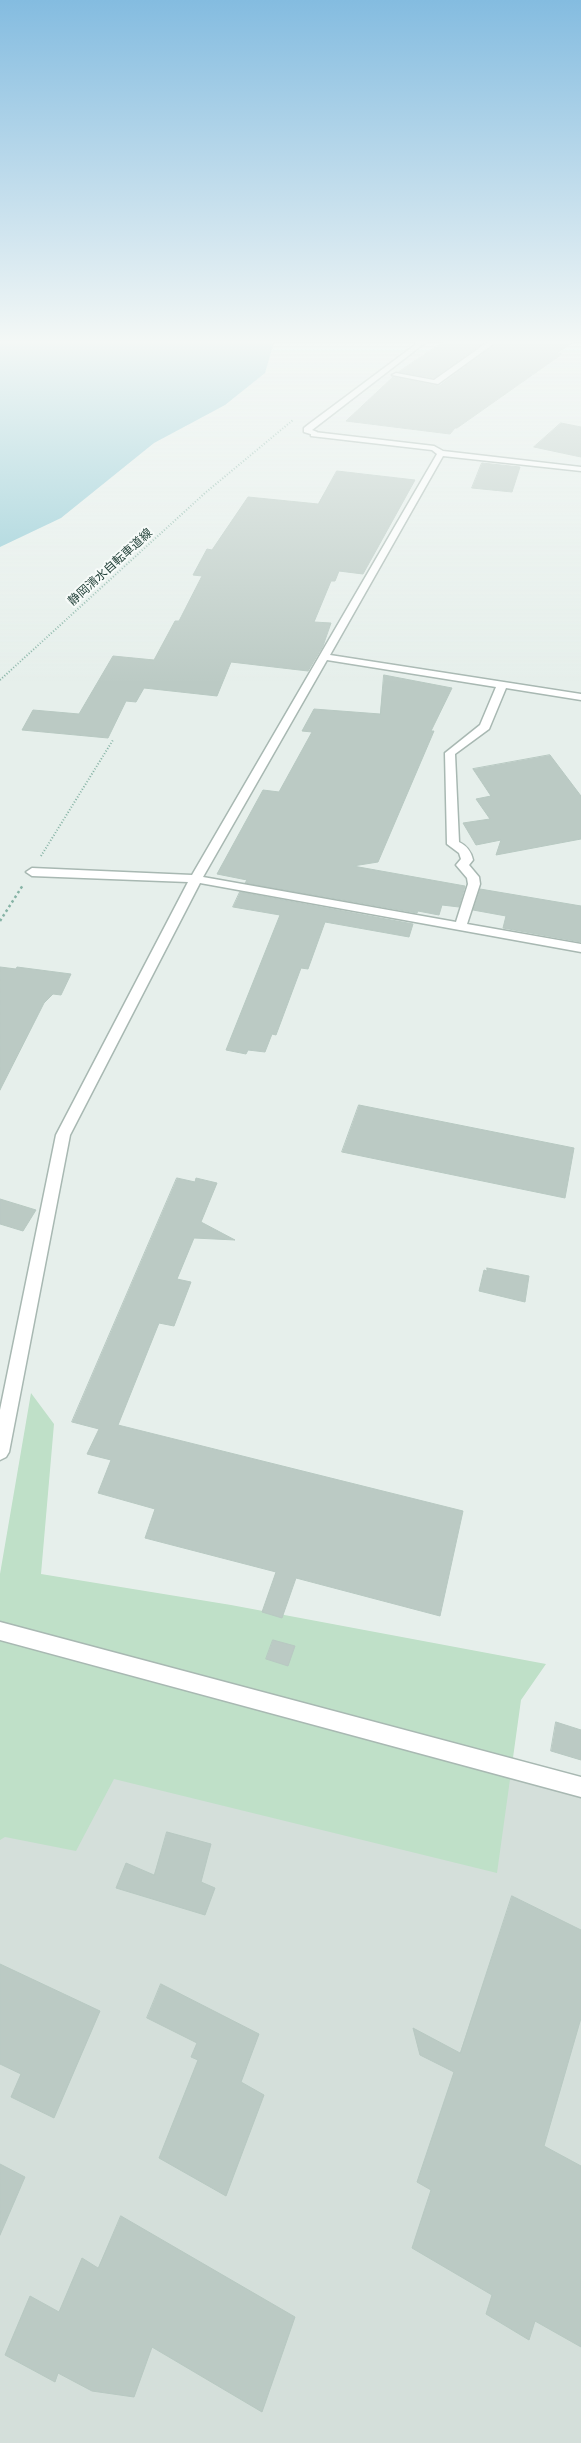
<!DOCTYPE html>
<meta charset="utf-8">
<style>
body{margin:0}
canvas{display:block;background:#e6efeb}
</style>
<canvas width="581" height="2443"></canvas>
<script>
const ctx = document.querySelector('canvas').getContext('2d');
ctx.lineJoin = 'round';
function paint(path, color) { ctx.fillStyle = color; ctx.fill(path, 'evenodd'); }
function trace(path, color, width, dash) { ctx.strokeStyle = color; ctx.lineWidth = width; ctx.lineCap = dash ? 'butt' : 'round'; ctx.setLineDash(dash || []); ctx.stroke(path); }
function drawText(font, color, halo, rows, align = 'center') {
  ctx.font = font + ' Ubuntu,"Noto Sans JP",sans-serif'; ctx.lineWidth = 4; ctx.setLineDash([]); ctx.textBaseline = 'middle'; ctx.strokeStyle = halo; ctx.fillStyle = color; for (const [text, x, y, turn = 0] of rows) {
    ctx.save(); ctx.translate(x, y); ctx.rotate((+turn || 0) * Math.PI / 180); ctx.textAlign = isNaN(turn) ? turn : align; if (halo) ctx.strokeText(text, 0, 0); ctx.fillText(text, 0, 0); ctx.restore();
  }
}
const built = new Path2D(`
 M0,1646L581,1796V2443H0Z`);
const green = new Path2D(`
 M31,1393L54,1424L41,1574L231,1605L546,1664L521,1700L497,1873L114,1779L76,1851L5,1837L0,1840V1574Z`);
const water = new Path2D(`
 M0,342H274L265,373L225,405L154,443L61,518L0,547Z`);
const building = new Path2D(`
 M443,342H485L434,378L399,372Z
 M498,342H573L557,353L562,354L457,428H455L450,434L346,421L393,377L439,386Z
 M561,423L581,427V457L534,447Z
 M482,463L520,467L512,492L472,488Z
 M337,471L415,480L363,574L339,571L335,581H331L314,622L331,623L323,646L308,671L231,662L217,696L144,688L136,702L126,701L108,738L22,730L33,710L79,714L113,656L154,660L175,621H179L202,576L193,575L207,549L212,550L248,497L318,504Z
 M384,675L452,688L431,731H434L378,862L353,866L465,886L459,907L442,905L439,915L418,911L417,913L245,883L247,880L217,874L263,790L279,792L312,732L302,731L314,709L380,714Z
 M550,755L581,796V839L496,855L501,840L476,845L463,823L490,819L476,799L491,796L473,769Z
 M480,889L581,906V942L503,928L506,916L473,910Z
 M240,892L413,924L409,937L325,922L308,969L301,968L276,1035L272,1034L265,1052L248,1050L246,1054L226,1050L280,915L233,907Z
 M0,967L16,969L17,967L71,974L61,995L53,994L44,1003L0,1090Z
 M359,1105L574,1148L565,1198L342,1152Z
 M177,1178L195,1182L196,1178L217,1183L201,1222L235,1240L194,1238L177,1279L191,1282L174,1326L159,1323L118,1425L463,1511L440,1616L296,1578L282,1618L262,1612L276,1572L145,1538L155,1509L98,1493L111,1460L87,1454L99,1429L72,1422Z
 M0,1199L36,1210L23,1231L0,1224Z
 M487,1268L529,1276L525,1302L479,1291L484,1270L487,1271Z
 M273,1640L295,1646L288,1666L266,1659Z
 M556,1722L581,1730V1760L551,1751Z
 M167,1832L211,1844L201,1882L215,1888L205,1915L116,1888L126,1863L154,1875Z
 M512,1896L581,1930V2018L544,2146L581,2166V2347L535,2321L529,2340L486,2314L492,2295L412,2248L431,2190L417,2182L454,2072L420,2055L413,2028L460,2053Z
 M0,1964L100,2011L54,2118L11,2097L21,2074L0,2064Z
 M161,1984L259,2034L241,2082L264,2095L226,2196L159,2158L198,2060L191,2057L197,2043L147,2018Z
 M0,2164L25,2177L0,2235Z
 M121,2216L295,2317L262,2412L152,2347L134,2397L92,2391L58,2373L55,2382L5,2355L30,2296L59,2312L82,2258L98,2268Z`);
const pathFar1 = new Path2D(`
 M0,680L205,493L293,420
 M41,856L113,740`);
const path = new Path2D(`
 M0,921L23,885`);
const minor = new Path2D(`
 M488,342H496L438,384L392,375L396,373L434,380Z
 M314,432L434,446L443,451L581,467V471L443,456L330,655L581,694V700L506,688L489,729L455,754L459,842C467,846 471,851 473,860L469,865L479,877L480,884L467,924L581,944V952L200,883L70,1135L9,1452L6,1457L0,1460V1410L56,1135L188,882L32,876L26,872L32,868L192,875L437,454L432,450L311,436V432ZM327,660L496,687L480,725L445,753L447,844L459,853L461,859L456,865L467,878L468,884L456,922L203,877Z
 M0,1622L581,1777V1797L0,1640Z`);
const tertiary = new Path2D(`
 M419,342H426L312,430L317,432V436L304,432V428L309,424Z`);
const farStreetnames = [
 ["静岡清水自転車道線",110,567,-42]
];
paint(built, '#d4dfda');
paint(green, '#bfe0c8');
paint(water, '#8ec9d4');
paint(building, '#bbcac4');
trace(building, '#b8c9c2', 1);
trace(minor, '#a8b8b2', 3);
trace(tertiary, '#a8b8b2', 3);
trace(pathFar1, '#86b3a5', 2, [1, 2]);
trace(path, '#86b3a5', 2.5, [2.5, 3]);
paint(minor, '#fff');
paint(tertiary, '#fff');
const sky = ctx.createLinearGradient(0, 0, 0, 684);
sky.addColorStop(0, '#84bce0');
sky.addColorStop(0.5, '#f4f8f6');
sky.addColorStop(1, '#f4f8f600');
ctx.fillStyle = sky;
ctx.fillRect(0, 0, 581, 684);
drawText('12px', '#24423a', '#f7fbf9', farStreetnames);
</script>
